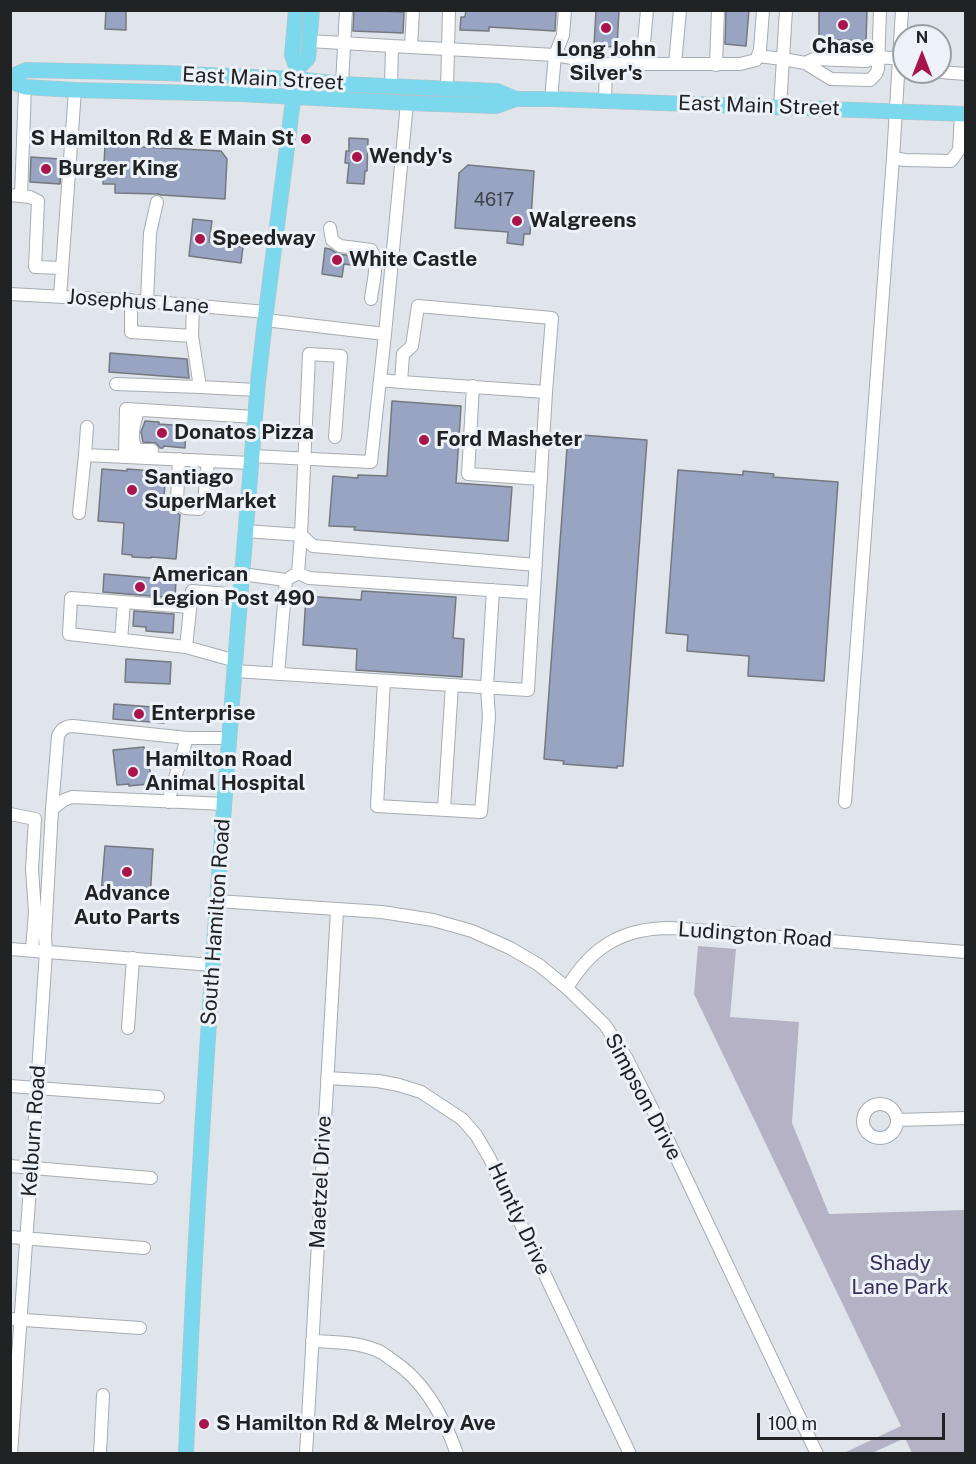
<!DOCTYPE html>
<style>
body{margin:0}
#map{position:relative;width:976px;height:1464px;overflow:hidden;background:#dfe5ea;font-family:"Public Sans",sans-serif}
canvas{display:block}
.frame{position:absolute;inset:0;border:12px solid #202224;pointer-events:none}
.north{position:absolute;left:892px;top:24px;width:60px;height:60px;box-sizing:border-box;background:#ecf2f8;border:2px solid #9a9fa3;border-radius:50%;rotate:0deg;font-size:16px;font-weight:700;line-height:24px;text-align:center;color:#202224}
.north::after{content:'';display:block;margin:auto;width:21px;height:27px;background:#a9154a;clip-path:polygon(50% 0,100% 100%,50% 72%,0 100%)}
.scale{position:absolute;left:757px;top:1413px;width:188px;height:27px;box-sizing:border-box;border:3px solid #202224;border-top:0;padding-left:8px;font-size:18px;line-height:21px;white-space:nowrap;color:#202224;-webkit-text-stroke:4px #ecf2f8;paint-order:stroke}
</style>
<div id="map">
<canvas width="976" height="1464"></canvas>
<div class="frame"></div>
<div class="north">N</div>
<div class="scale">100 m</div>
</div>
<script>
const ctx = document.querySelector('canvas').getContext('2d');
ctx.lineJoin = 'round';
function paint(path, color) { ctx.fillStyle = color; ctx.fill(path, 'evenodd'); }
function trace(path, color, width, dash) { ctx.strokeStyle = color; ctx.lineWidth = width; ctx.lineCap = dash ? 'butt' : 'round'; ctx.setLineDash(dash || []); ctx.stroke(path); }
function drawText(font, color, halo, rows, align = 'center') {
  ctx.font = font + ' "Public Sans",sans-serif'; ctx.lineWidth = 6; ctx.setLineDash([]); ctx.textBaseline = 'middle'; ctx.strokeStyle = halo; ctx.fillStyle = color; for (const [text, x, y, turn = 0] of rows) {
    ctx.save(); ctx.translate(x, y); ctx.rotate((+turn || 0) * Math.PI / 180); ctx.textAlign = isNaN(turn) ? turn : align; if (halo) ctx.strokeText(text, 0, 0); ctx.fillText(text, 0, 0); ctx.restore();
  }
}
const green = new Path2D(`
 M698,946L736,949L730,1017L799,1022L792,1123L829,1214L965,1210V1453H912L905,1438L872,1453H844L901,1426L694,994Z`);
const building = new Path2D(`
 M106,10H126V30L105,29Z
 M354,10L404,12L403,33L353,31Z
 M466,10H556L555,31L489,27V31L460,30L461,17H465Z
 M596,10H619L617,47L594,46Z
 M726,10H749L746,46L725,44Z
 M819,10H867L866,41L819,39Z
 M349,138L368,139L367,171H365L364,184L347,183L349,163H345L346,151H349Z
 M105,145L221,151L227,159L225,199L161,195L158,194L115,193V184H103Z
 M31,157L60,159V165H61L60,184L30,182Z
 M468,165L534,171L530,234H524L523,245L507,243L508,232L455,228L459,173Z
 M193,219L212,221L209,242L243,247L241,263L189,256Z
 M325,248L330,249L338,254L352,256L351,265L344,264L342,277L322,274Z
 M110,353L187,359L189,378L109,372Z
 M392,401L461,406L456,483L512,487L508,541L354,530L355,527L329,526L333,476L358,478V475L387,476Z
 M145,421L159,422V424L186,426L185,448L164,446L163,448H160L156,443L143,442L141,432Z
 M568,434L647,440L623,766H617V768L563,764L564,761L544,759Z
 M102,469L127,471V469L166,472L163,509L174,510L180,515L176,559L151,557V558L132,557V555L122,554L124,523L98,521Z
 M678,470L743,475V471L774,474L773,477L838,482L824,681L748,676L749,656L687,651L688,635L666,633Z
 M104,574L176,580L175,598L103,592Z
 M362,591L456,597L453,638L464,639L462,677L356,670L357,649L303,645L306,596L361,600Z
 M134,611L174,614L173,633L146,631V627L133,626Z
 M126,659L171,662L170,684L125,682Z
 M114,704L165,708L164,723L113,719Z
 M144,747L146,765L149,764L151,779H148V784L129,786V784L117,785L113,750Z
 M105,846L153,849L150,899L101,895Z`);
const minor = new Path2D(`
 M565,10L563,35L555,55L606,64L605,101
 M902,10L893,158L905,160L951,161L959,150L961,114
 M309,41L392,46L391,87
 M392,46L555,55L551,99
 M411,47L413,10
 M758,56L783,59L805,63L831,79L870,80L876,74L878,69L880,10
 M805,63L814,59L866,61L878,57L904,59
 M606,64H740L756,60L760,50L763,10
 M642,64L647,10
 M675,64L680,10
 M716,65L718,10
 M940,72L966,74
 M342,84L346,10
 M447,89L449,10
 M780,107L786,10
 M10,195L30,197L38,201L35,267L62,268
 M21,196L25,87
 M330,228L332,240L340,246L371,250C380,263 372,285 371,299
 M10,294L155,302L266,312
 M60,297L75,90
 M131,300V332L192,336L200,387L257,390
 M147,301L150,233L157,202
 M265,320L385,334L407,103
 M192,336L193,305
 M401,382L546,392
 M116,384L200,387
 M473,386L468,474L541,479
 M138,410C135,422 128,440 138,450H152
 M85,455L87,427
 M125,456L126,409L255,417
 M252,456L371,462L385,334
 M179,459L177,501L185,508L199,509L204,502L208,461
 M79,513L85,455L251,463
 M246,531L301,535L309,354L341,356L335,437
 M301,535L313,546L536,565
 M298,573L309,578L534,593
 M242,574L286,580L278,674
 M291,577L298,573L301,535
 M121,640L124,602
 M186,647L69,634L71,598L190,607
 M236,661L186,647L192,591L241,595
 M235,671L528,690L546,392L552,318L418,306L412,346L403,354L401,382L380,380
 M384,681L377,806L481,812L489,717L487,687L493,590
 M168,802L187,738H230
 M845,802L893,158
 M52,809L58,736C61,729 65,726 73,726L187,738
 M444,809L452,685
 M10,814L35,819L32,869L35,912L32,950
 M217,901L382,912L433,920L472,931L510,948L539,965L567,988L605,1025L626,1057L668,1140L817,1454
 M10,949L212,965
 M567,988C592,946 623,928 671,928L966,952
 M128,1028L133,958
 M327,1078L378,1081L399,1085L421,1092L462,1119L476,1135L489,1157L630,1454
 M10,1086L158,1097
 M863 1121a17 17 0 1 1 34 0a17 17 0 1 1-34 0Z
 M897,1120L966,1118
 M10,1166L151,1178
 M10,1237L144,1248
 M10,1319L140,1328
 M312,1341C333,1342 356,1342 376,1350C382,1352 387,1356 392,1360C425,1381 444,1417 457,1454
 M11,1454L37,1088L46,951L45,937L52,809L64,800L72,797L225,804
 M100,1454L103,1395
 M306,1454L337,910`);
const major = new Path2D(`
 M297,69L308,58L312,10
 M10,77L26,70L165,73L296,79L342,84L497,91L516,99
 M10,81L25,87L75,90L241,94L407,103L496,106L516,99H551L966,114
 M186,1454C200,1096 228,739 258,382L266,312L297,69L292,55L296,10`);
const markers = [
 [843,25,6,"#a9154a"],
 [606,28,6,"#a9154a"],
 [306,139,6,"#a9154a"],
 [357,157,6,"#a9154a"],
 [46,169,6,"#a9154a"],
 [517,221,6,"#a9154a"],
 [200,239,6,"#a9154a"],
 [337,260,6,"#a9154a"],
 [162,433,6,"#a9154a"],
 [424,440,6,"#a9154a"],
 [132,490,6,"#a9154a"],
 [140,587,6,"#a9154a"],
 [139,714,6,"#a9154a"],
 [133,772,6,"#a9154a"],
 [127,872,6,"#a9154a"],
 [204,1424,6,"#a9154a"]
];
const numberNames = [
 ["4617",494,200]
];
const poiNames = [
 ["Chase",843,47,"center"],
 ["Long John",606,50,"center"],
 ["Silver's",606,74,"center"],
 ["S Hamilton Rd & E Main St",294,139,"right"],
 ["Wendy's",369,157],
 ["Burger King",58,169],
 ["Walgreens",529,221],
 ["Speedway",212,239],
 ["White Castle",349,260],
 ["Donatos Pizza",174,433],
 ["Ford Masheter",436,440],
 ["Santiago",144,478],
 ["SuperMarket",144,502],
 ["American",152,575],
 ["Legion Post 490",152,599],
 ["Enterprise",151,714],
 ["Hamilton Road",145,760],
 ["Animal Hospital",145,784],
 ["Advance",127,894,"center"],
 ["Auto Parts",127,918,"center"],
 ["S Hamilton Rd & Melroy Ave",216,1424]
];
const streetNames = [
 ["East Main Street",263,79,3],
 ["East Main Street",759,106,2],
 ["Josephus Lane",138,302,4],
 ["South Hamilton Road",216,922,-86],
 ["Ludington Road",755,935,4],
 ["Simpson Drive",643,1097,62],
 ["Kelburn Road",34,1131,-86],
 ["Maetzel Drive",321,1182,-87],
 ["Huntly Drive",519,1219,65]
];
const parkNames = [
 ["Shady",900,1264],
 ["Lane Park",900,1288]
];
paint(green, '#b5b2c5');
paint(building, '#98a4c1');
trace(building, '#75787e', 1.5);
trace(minor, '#a6acb1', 14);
trace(major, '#c1c1c2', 16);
trace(minor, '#fff', 12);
trace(major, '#7cd8ed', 15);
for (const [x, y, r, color] of markers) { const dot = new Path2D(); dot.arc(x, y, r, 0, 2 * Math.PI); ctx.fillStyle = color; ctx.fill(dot); trace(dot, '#ecf2f8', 2); }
drawText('18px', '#3e424b', null, numberNames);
drawText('bold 21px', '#202224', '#ecf2f8', poiNames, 'left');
drawText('21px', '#202224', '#ecf2f8', streetNames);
drawText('21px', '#382e58', '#ecf2f8', parkNames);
</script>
